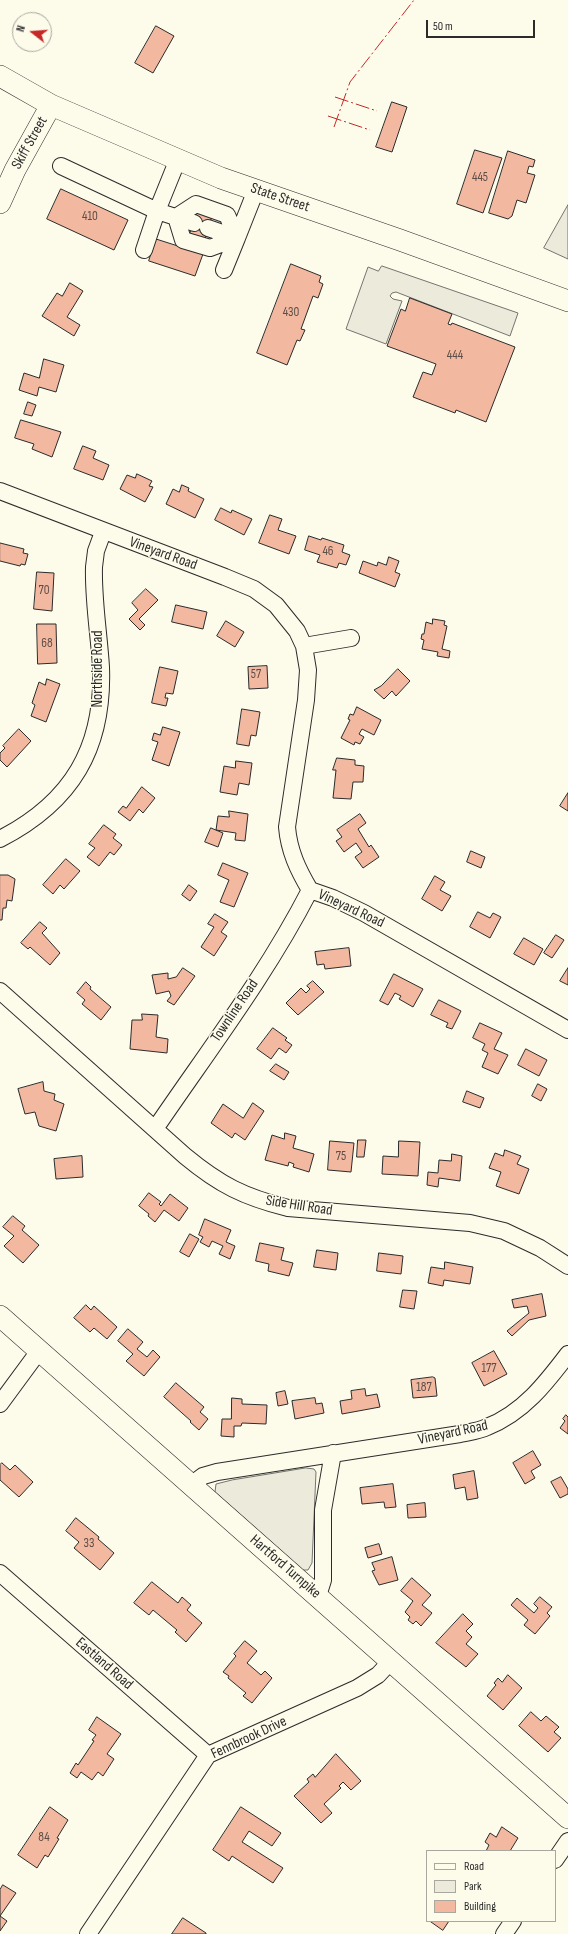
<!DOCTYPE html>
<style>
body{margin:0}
#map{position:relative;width:568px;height:1934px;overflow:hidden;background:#fdfbea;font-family:"Sofia Sans Condensed",sans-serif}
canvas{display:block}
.legend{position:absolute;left:426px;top:1850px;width:130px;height:72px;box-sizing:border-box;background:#fdfbea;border:1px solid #a9a89e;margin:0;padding:5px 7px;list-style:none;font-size:12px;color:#2b2b2b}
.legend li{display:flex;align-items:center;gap:8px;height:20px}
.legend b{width:20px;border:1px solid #a9a89e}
.north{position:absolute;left:12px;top:12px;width:40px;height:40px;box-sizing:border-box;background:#fdfbea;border:1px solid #a9a89e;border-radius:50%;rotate:287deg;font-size:11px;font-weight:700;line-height:16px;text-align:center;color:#2b2b2b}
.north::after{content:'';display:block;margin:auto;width:14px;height:18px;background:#c62828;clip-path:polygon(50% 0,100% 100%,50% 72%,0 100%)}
.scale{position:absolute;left:426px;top:20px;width:109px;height:18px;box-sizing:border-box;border:2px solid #2b2b2b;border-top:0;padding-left:5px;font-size:12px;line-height:14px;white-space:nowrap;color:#2b2b2b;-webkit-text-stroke:3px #fdfbea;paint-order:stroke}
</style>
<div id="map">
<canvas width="568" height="1934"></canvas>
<ul class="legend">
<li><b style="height:5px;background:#fdfbea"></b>Road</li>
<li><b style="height:11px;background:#ecebdb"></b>Park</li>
<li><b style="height:11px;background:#f2b8a0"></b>Building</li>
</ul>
<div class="north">N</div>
<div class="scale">50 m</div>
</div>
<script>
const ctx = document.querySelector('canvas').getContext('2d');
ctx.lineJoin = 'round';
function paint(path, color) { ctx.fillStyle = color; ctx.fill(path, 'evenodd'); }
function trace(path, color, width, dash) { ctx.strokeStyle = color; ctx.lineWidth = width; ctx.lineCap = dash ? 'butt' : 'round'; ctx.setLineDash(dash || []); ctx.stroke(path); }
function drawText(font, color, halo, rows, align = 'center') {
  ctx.font = font + ' "Sofia Sans Condensed",sans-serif'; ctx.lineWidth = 3; ctx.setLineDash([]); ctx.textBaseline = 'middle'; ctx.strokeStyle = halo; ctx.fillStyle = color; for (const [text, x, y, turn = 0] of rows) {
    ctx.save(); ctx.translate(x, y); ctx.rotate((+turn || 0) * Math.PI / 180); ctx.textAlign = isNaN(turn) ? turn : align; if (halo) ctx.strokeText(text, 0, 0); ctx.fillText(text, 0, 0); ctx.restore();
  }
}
const green = new Path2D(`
 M306,1468L314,1469L316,1472L312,1563L308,1570H303L215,1492L216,1484L232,1480Z`);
const parking = new Path2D(`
 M568,205V259L544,248Z
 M382,266L518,313L510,336L396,292L392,293L390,296L393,299L402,301L386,344L346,329L368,267L378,271Z`);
const building = new Path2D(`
 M156,26L174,36L153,73L135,63Z
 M392,102L407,107L392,152L376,147Z
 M475,150L502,158L483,213L457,204Z
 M508,151L535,160L533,167L529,166L527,173L535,175L526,203L517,200L512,216L508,219L489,213Z
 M61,189L128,220L114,250L47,219Z
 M198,209L213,213L204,242L189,237Z
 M156,239L203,254L195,276L149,261Z
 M291,264L321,276L319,282L323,284L318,298L313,296L301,329L305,330L300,341L297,340L287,365L257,353Z
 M70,283L83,291L67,317L80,325L74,336L42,316L57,293L62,296Z
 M410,298L452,314L448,324L451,325L452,323L515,347L486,422L456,410L455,413L413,397L423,372L432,375L436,364L387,346L401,309L405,311Z
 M44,359L64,365L56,392L39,387L37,396L19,390L24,373L39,378Z
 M28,402L36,405L32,416L24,414Z
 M21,420L61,432L52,457L32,449L34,444L15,438Z
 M83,446L96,451L93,458L109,465L103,480L74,469Z
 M137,474L152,481L149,486L153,487L145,502L120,489L127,475L135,478Z
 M182,485L189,488L188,491L204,499L195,518L166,504L173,489L179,492Z
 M221,508L231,513L232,510L252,519L244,535L215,520Z
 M270,515L282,519L278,530L296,536L289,554L259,543Z
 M309,536L321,540L322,538L344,545L342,552L350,555L346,565L339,563L337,568L317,562L320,555L305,550Z
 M0,543L24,549L23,553L28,554L25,565L21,564L20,566L0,561Z
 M389,557L399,561L395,572L400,574L395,587L359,573L363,561L377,566L378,562L386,565Z
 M37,572L54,573L52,611L34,609Z
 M146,589L158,600L139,619L145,625L140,630L129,619L138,610L132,603Z
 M176,605L207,612L203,629L172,622Z
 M433,619L445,621L444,625L447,626L442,649L450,651L449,658L437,656L438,652L422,649L424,640L421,639L422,634H424L426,622L432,624Z
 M226,621L244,632L235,647L217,636Z
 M37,624H56L57,663L38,664Z
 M267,666L268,688L249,689L248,667Z
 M160,667L178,671L173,694L166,693L165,698H168L166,706L152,703Z
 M398,669L410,681L396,696L392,691L384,699L374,690L381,686Z
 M47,679L60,684L46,722L31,716L35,705L32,703L39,682L45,685Z
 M357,707L381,720L374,735L362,729L359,734L364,737L360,744L355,742L354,745L341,738L350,720L348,719L350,714L353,715Z
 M242,709L260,712L256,736L251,735L249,746L237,744Z
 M163,727L180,732L169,766L152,760L158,742L152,740L154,733L160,735Z
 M19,729L31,741L7,767L0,760V753L5,748L3,746Z
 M337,758L355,760V765L364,766L363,782H353L351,799L333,798L336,770H333Z
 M236,761L252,763L249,785L239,783L237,795L220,792L224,766L235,768Z
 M142,787L155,798L143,813L139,809L130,821L118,812L123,806L126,808Z
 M568,793V811L560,806Z
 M229,811L248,814L245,841L235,840L236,833L216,830L218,816L229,817Z
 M360,814L366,823L358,829L369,847L371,845L379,857L363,868L355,857L362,852L356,843L344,852L336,841L342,837L337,830Z
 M104,825L116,834L113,838L122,845L114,855L110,852L99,866L87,857L95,848L89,844Z
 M211,828L223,833L218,847L205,842Z
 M471,851L485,857L481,868L467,862Z
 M66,859L80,871L64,889L60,885L53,894L43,885Z
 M223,863L248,873L234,907L220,902L229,880L218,875Z
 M0,875H8L15,879L12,901L7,900L6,908H3L2,920H0Z
 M435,876L445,882L440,890L451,896L442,911L422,899Z
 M189,885L197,891L190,901L182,895Z
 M478,912L490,918L493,913L501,917L490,938L470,927Z
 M215,914L228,922L221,932L227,936L214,956L201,947L214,927L208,924Z
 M40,922L47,928L42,933L60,953L50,965L30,947L28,949L21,943Z
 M556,935L564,940L552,958L544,953Z
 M524,938L543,949L534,965L514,954Z
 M349,948L351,966L325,969L324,964L317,965L315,952Z
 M183,968L195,976L174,1005L167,1001L171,996L169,991L156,994L152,975L168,973V979L176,977Z
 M568,968V985L560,981Z
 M394,974L423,989L413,1007L399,999L401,996L395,993L388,1005L380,1001Z
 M313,981L324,992L298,1015L286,1003L301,988L306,993L310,989L307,986Z
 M86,982L91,987L90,989L111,1007L101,1020L82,1004L85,1000L77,993Z
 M439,1000L461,1011L452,1029L446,1027L448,1023L431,1015Z
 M142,1014L158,1015L156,1037L168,1039L167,1053L130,1049L132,1020H142Z
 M480,1023L502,1033L494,1049L508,1055L498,1074L482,1067L488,1053L482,1050L485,1044L473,1038Z
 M273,1028L287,1038L285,1040L292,1045L286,1053L279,1048L271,1059L257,1049Z
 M526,1049L547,1060L539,1076L518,1065Z
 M276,1064L289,1072L284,1080L270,1071Z
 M43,1082L44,1091L55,1094L54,1100L64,1104L56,1131L39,1126L35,1112L25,1114L18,1089Z
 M538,1084L547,1089L541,1101L532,1096Z
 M467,1091L484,1098L480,1108L463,1102Z
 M253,1103L264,1111L245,1140L235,1133L232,1138L211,1123L223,1104L243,1118Z
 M285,1133L296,1136L293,1148L314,1154L309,1172L293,1167L294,1164L289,1162L288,1166L265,1160L272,1135L284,1139Z
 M358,1140H366L364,1157H357Z
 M330,1141L354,1143L351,1172L328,1170Z
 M399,1141L420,1142L418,1176L382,1174L383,1156L398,1157Z
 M505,1150L521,1156L517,1164L529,1169L519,1194L496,1186L501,1172L489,1168L495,1153L503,1156Z
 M452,1154L462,1156L460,1181L439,1178L438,1187L427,1185L428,1172L438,1173L439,1160L451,1161Z
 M82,1156L83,1177L56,1179L54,1159Z
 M149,1193L161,1202L159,1204L161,1206L170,1194L188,1208L179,1221L164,1210L155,1222L148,1216L149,1214L139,1206Z
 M13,1216L25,1226L22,1230L39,1245L23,1263L4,1246L14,1236L3,1227Z
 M205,1219L231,1230L226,1242L235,1246L230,1259L219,1254L223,1246L212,1241L209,1247L200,1242L203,1237L199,1235Z
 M190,1234L199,1239L189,1257L180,1252Z
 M260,1243L284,1248L281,1260L293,1263L289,1276L268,1271L269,1264L256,1261Z
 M317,1250L338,1253L336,1270L314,1267Z
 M379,1253L403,1256L401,1274L377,1271Z
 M445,1262L473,1267L470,1284L444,1280L443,1286L428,1283L431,1267L444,1269Z
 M403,1290L417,1291L414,1309L400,1307Z
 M542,1294L546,1316L529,1320L512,1336L507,1331L529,1313L527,1306L514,1308L512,1300Z
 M86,1305L91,1310L94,1306L117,1327L107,1339L94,1328L90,1332L74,1318Z
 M128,1329L143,1342L137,1349L147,1357L153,1350L160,1357L144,1376L126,1361L133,1354L118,1341Z
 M494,1351L507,1374L484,1386L472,1363Z
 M433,1377L435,1378L437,1396L413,1398L411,1380Z
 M176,1383L204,1407L200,1412L208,1419L199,1430L190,1422L191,1421L164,1397Z
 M365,1389L366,1396L377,1394L380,1407L342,1414L340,1401L352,1399L351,1391Z
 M285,1391L288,1404L278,1406L276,1393Z
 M232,1398L242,1399V1404L267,1405L266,1424L242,1423L241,1426H234V1437L221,1436L222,1419H231Z
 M315,1398L316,1404L322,1403L324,1413L295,1419L292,1401Z
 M566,1415L568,1417V1434L560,1428L565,1421L563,1419Z
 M533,1451L541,1465L531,1471L535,1478L525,1484L513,1463Z
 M2,1463L10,1470L15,1465L33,1482L19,1497L0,1480V1465Z
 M474,1471L478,1498L467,1500L465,1487L455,1489L453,1475Z
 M561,1477L568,1489V1494L560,1498L551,1482Z
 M393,1484L396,1507L385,1508L384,1502L362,1504L360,1488Z
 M425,1503L426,1517L408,1518L407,1505Z
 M76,1518L99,1537L98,1539L114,1553L100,1570L74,1548L79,1542L66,1531Z
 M379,1544L382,1554L368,1558L365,1548Z
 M392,1557L398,1580L379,1585L372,1571L375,1570L372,1563Z
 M412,1578L431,1595L422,1605L432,1613L421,1626L416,1621L413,1624L408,1620L410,1617L405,1612L413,1601L401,1591Z
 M152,1582L178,1603L182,1597L191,1605L187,1610L202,1623L186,1642L175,1632L177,1630L153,1610L149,1615L134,1603Z
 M540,1597L552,1607L547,1613L550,1616L535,1634L524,1625L528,1620L511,1605L517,1598L534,1613L538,1608L534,1604Z
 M463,1614L473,1624L466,1631L472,1637L466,1644L478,1654L466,1667L436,1643Z
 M245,1641L257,1651L247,1663L261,1675L265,1671L272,1678L252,1703L243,1696L246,1693L228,1678L229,1676L223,1672L236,1656L234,1654Z
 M508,1675L522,1688L503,1710L487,1696L496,1685L494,1683L498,1678L502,1682Z
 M531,1712L541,1721L546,1716L559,1727L554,1732L561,1738L548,1752L519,1726Z
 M97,1717L121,1734L107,1754L114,1759L103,1776L98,1772L92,1780L81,1772L77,1778L70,1773L76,1763L78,1765L94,1741L92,1740L96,1735L89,1730Z
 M336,1754L361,1781L351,1790L343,1782L339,1786L341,1788L324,1804L332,1813L321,1823L294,1796L309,1782L307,1779L313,1774L315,1777Z
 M50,1807L68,1820L57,1838L59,1839L48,1857L45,1855L37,1868L18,1855Z
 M241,1807L281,1833L272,1846L249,1831L242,1842L283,1868L273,1883L232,1856L229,1861L213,1850Z
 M502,1827L518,1838L510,1851H486L489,1845L485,1842L490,1833L496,1837Z
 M3,1885L16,1893L0,1916L7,1921L0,1931V1890Z
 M183,1918L206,1933V1934H172Z
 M430,1921H449L443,1930Z`);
const minor = new Path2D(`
 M61,166L157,211L178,159
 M196,204L227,215L237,238L210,248L183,240L176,217Z
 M208,228L237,238L256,190
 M144,250L157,211L194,223
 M224,270L237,238
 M0,491L225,577L254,589L276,605L297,631L304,646L308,670L306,700L287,827C289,851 298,870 310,890L333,898L364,913L568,1030
 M304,646L351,638
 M0,839C72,802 104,748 101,667C99,634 93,600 94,567L96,551L103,532
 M0,991L185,1156C220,1185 244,1197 288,1208L470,1223L504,1231L540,1248L568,1266
 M155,1129C208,1051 267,974 310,890
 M0,1404L39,1351
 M191,1485L203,1476L217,1472L460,1434C469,1432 479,1431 487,1427C523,1413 546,1383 568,1354
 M0,1573L208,1755
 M318,1596L323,1580V1510L333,1453
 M555,1860L568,1841
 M88,1934L208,1755L357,1688L378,1675L391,1661
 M504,1934L513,1921`);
const major = new Path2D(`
 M0,76L51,105L221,178L400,240L568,301
 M0,203L15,170L51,105
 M0,1316L568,1818`);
const power = new Path2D(`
 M335,97L377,111
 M328,116L370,130
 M334,127L350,82L414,0`);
const numberNames = [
 ["445",480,178],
 ["410",90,217],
 ["430",291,313],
 ["444",455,356],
 ["46",328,552],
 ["70",44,591],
 ["68",47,644],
 ["57",256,675],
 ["75",341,1157],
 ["177",489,1369],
 ["187",424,1388],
 ["33",89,1544],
 ["84",44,1838]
];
const streetNames = [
 ["Skiff Street",30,143,-61],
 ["State Street",280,198,19],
 ["Vineyard Road",163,554,20],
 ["Northside Road",98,669,-90],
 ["Vineyard Road",351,909,25],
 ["Townline Road",235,1011,-56],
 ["Side Hill Road",299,1206,9],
 ["Vineyard Road",453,1433,-12],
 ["Hartford Turnpike",285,1567,41],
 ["Eastland Road",104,1664,41],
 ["Fennbrook Drive",249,1738,-25]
];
paint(green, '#ecebdb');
trace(green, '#74746e', 1);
paint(parking, '#eceadb');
trace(parking, '#74746e', 1);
paint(building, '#f2b8a0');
trace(building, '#2b2b2b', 1);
trace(minor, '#2b2b2b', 18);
trace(major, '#2b2b2b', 22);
trace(minor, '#fdfbea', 16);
trace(major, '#fdfbea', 21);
trace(power, '#c62828', 1, [14, 3, 2, 3]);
drawText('13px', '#5d4e48', null, numberNames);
drawText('15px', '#2b2b2b', '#fdfbea', streetNames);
</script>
